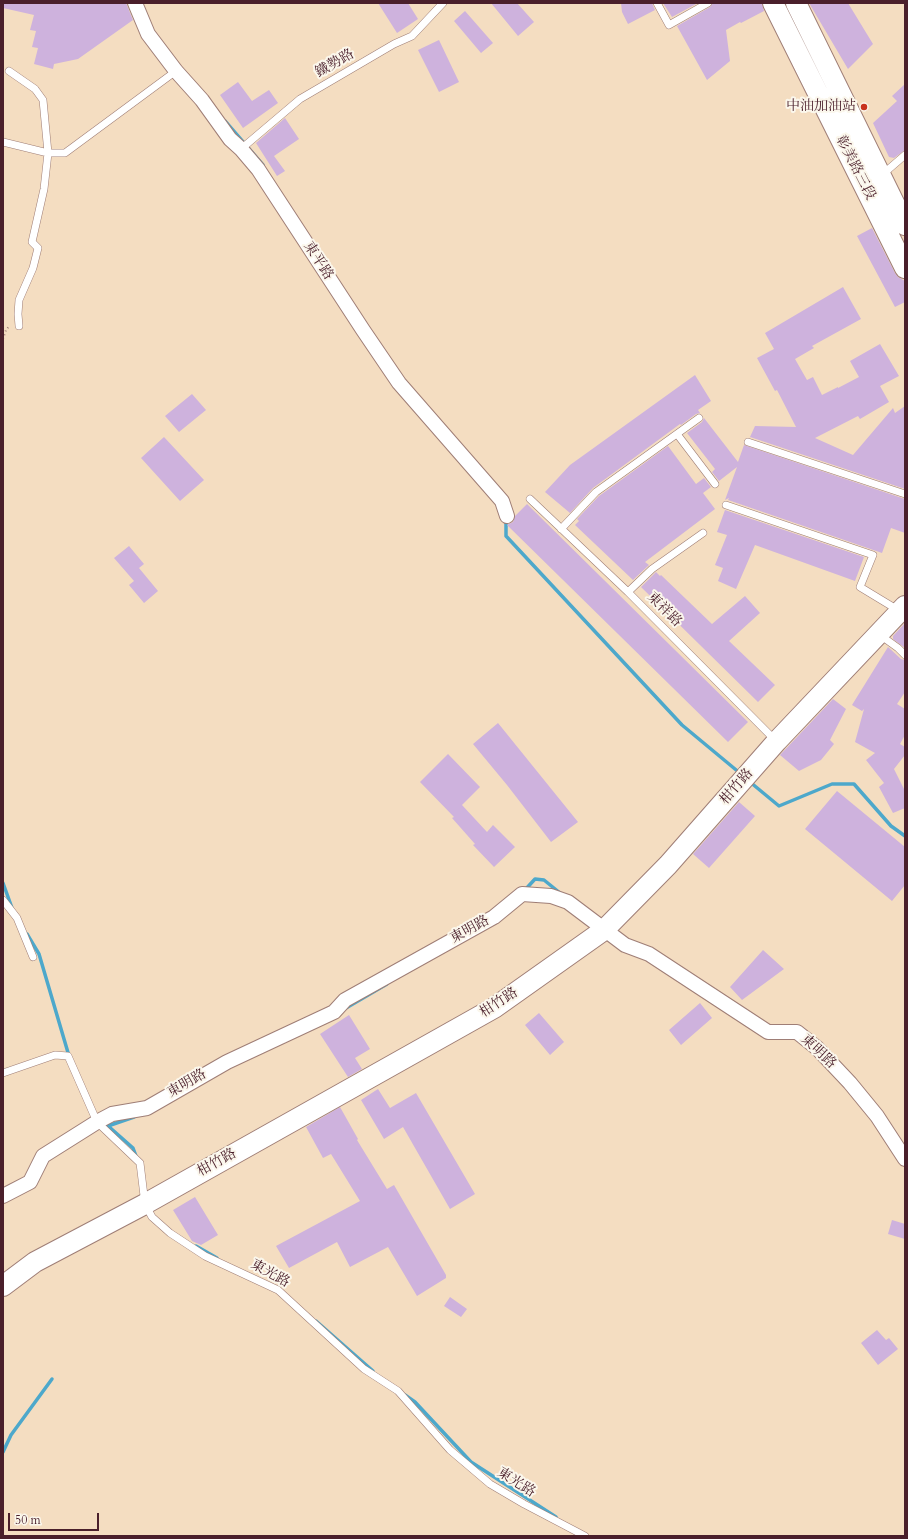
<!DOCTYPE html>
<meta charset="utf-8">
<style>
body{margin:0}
#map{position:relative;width:908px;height:1539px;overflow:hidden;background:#f4ddc1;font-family:Cardo,serif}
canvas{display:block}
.frame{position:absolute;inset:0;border:4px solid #4a1f2b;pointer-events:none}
.scale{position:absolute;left:8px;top:1513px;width:91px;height:18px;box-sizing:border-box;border:2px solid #4a1f2b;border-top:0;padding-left:5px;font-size:12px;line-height:14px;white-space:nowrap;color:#4a1f2b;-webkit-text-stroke:3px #fbf7ec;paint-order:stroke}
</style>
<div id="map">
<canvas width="908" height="1539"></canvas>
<div class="frame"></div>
<div class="scale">50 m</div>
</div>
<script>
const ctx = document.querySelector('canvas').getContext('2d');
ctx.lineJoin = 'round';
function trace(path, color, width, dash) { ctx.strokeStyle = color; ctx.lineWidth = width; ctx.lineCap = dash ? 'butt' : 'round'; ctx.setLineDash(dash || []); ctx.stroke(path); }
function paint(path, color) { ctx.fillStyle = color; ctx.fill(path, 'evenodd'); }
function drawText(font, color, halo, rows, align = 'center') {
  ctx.font = font + ' Cardo,"Noto Serif TC",serif'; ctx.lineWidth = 4; ctx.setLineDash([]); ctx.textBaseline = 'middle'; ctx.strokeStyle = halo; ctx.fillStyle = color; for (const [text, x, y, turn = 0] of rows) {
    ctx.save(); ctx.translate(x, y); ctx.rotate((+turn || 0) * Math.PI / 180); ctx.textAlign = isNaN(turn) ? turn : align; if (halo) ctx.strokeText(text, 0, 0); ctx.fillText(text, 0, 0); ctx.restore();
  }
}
const stream = new Path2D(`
 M225,121L263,165
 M506,519V536L682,725L741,774
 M750,782L779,806L832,784H854L891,826L905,836
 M3,883L12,908
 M524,891L535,879L544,880L560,893
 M27,934L39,954L69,1056
 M346,1008L387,984
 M107,1125L133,1148L136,1156
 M102,1128L134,1117
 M196,1246L217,1258
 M316,1321L373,1371
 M405,1395L415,1402L471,1462L556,1517
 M3,1452L11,1435L52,1379`);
const building = new Path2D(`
 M3,3H126L133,20L78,59L54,64L53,69L34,64L38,48L32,47L36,31L30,30L34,15L3,8Z
 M378,3H408L418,19L397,33Z
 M491,3H517L534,22L518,36Z
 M621,3H652L655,10L628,24L622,12Z
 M663,3H698L672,17Z
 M713,3H762L764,11L741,23L740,22L726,30L730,61L707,80L677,26L710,7Z
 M809,3H848L873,44L848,69Z
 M465,11L493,43L481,53L454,21Z
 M439,40L459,82L439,92L418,50Z
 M238,82L252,101L269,90L278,103L243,128L220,95Z
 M905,84V150L894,158L889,157L873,123L897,101L892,96Z
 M285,118L299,139L274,156L285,171L277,176L256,143Z
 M872,228L895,273L898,277L905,281V302L895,307L857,236Z
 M843,287L861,319L812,346L814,348L795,359L807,380L813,377L822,395L838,387V388L859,377L850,361L880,344L899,376L880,386L889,402L860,419L858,416L815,438L853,455L893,408L895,413L905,406V489L750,437L755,426L796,427L777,390L775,391L757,358L774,349L765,333Z
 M695,375L711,401L698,410L700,413L696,414L681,425L680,424L593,488L570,513L545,492L570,465Z
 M192,394L206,410L179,432L165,416Z
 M704,418L738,462L744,445L905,499V533L891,528L882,553L728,500L729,498L725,500L737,467L719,481L712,472L715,469L687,433L702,422Z
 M164,437L204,480L180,501L141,458Z
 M668,446L696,484L704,478L711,487L703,493L715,509L645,562L649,565L633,580L575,525L579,521L577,519L599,496Z
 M527,504L748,722L728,742L507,525L513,522L515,516Z
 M725,510L864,557L855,581L755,545L736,589L718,581L723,568L715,565L727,535L717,532Z
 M129,546L144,564L139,568L158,591L144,603L129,585L134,581L114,558Z
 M656,572L660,576L661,575L712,624L745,596L760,613L729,641L775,685L758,702L641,587Z
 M905,623V648L893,639V636Z
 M888,647L901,659L905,660V692L897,704L905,709V735L900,744L905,747V755L894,769L905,791V808L893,813L879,787L884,783L866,760L875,753L855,742L864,709L862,711L852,705Z
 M833,699L846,709L830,740L834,744L821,760L799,771L780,755Z
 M498,723L578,822L551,842L507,785L473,744Z
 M448,754L480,787L462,805L487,832L493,825L515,847L494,867L473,845L475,844L452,818L454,817L420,782Z
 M837,791L905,847V885L892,901L805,829Z
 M739,802L755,816L709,868L693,854Z
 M763,950L784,969L742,1000L730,987Z
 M700,1003L712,1018L681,1045L669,1030Z
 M539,1013L564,1042L550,1055L525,1025Z
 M349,1015L370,1049L355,1058L362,1069L348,1077L320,1034Z
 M378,1089L390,1108L416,1093L475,1194L450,1209L403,1127L384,1139L361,1100Z
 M340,1107L358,1139L357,1140L387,1189L394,1185L446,1275V1278L417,1296L388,1247L350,1267L337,1242L289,1268L276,1246L360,1201L331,1154L323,1158L306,1127Z
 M195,1197L218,1235L201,1245L192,1241L173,1210Z
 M892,1220L905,1224V1239L888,1234Z
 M450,1297L467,1309L461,1317L444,1306Z
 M877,1330L886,1340L889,1338L898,1349L878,1365L861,1343Z`);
const path = new Path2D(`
 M3,339L6,330L10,325`);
const lane = new Path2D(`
 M657,3L669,25L708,3
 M9,71L35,89L43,100L48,153L44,189L32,242L38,248L33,268L19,300L18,314L19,326
 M3,142L48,153H65L176,71
 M241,149L300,99L394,44L412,36L443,3
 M883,174L905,155
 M677,434L715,484
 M748,442L905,494
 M530,499L628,592L775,740
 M726,505L873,555L860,587L898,610
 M561,529L596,492L699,418
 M628,592L652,569L703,533
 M880,635L898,648L905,655
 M3,900L17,918L33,957
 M3,1073L55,1055L68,1056L97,1122L140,1163L145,1204L152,1217L170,1233L205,1256L278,1290L364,1369L398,1391L450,1450L490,1484L524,1504L585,1536`);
const street = new Path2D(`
 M135,3L148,34L176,71L202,100L230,139L241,149L258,169L363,330L399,383L502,501L507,516
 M3,1196L30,1182L43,1156L97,1122L112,1114L147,1108L227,1062L334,1012L345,1000L494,917L522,894L551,896L568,902L625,945L649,954L768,1032H797L817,1048L850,1083L877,1116L905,1159`);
const secondary = new Path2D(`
 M773,3L905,268
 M796,3L905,225
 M3,1286L35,1262L145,1204L494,1008L604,930L668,865L777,741L905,606`);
const markers = [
 [864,107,4,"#c8321e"]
];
const streetNames = [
 ["鐵勢路",335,64,-30],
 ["彰美路三段",855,168,63],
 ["東平路",318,261,57],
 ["東祥路",664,610,45],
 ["柑竹路",737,787,-49],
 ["東明路",470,930,-29],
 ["柑竹路",499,1003,-33],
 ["東明路",818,1052,43],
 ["東明路",187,1084,-30],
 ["柑竹路",217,1163,-29],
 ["東光路",270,1274,29],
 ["東光路",516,1483,32]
];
const poiNames = [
 ["中油加油站",856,107]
];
trace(stream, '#4da8cb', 3.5);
paint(building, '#ceb2dd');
trace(lane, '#9f7e76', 8);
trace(street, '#9f7e76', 16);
trace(secondary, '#9f7e76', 22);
trace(path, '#9f7e76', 2, [1, 3]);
trace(lane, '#fff', 7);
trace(street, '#fff', 14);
trace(secondary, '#fff', 20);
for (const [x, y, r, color] of markers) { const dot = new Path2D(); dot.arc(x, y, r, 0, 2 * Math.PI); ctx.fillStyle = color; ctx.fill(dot); trace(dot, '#fbf7ec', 1.5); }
drawText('14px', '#4a1f2b', '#fbf7ec', streetNames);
drawText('14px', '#4a1f2b', '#fbf7ec', poiNames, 'right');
</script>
